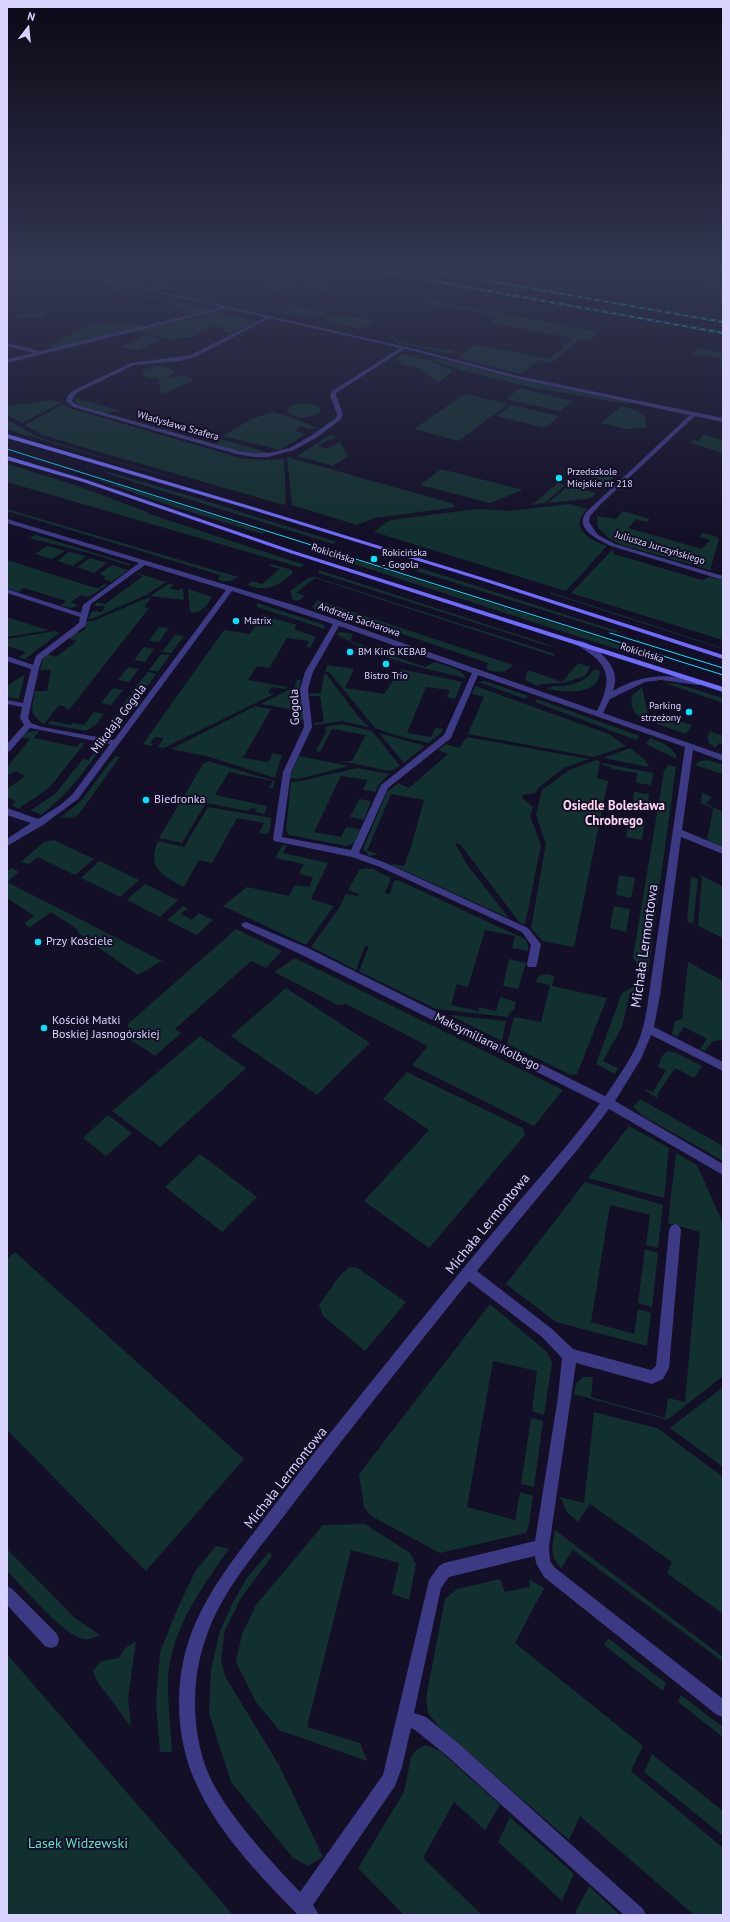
<!DOCTYPE html>
<meta charset="utf-8">
<style>
body{margin:0}
#map{position:relative;width:730px;height:1922px;overflow:hidden;background:#130f26;font-family:"PT Sans",sans-serif}
canvas{display:block}
.frame{position:absolute;inset:0;border:8px solid #d9d4ff;pointer-events:none}
.north{position:absolute;left:8px;top:8px;width:40px;height:40px;-webkit-text-stroke:3px #130f26;paint-order:stroke;rotate:16deg;font-size:11px;font-weight:700;line-height:16px;text-align:center;color:#d9d4ff}
.north::after{content:'';display:block;margin:auto;width:14px;height:18px;background:#d9d4ff;clip-path:polygon(50% 0,100% 100%,50% 72%,0 100%)}
</style>
<div id="map">
<canvas width="730" height="1922"></canvas>
<div class="frame"></div>
<div class="north">N</div>
</div>
<script>
const ctx = document.querySelector('canvas').getContext('2d');
ctx.lineJoin = 'round';
function paint(path, color) { ctx.fillStyle = color; ctx.fill(path, 'evenodd'); }
function trace(path, color, width, dash) { ctx.strokeStyle = color; ctx.lineWidth = width; ctx.lineCap = dash ? 'butt' : 'round'; ctx.setLineDash(dash || []); ctx.stroke(path); }
function drawText(font, color, halo, rows, align = 'center') {
  ctx.font = font + ' "PT Sans",sans-serif'; ctx.lineWidth = 4; ctx.setLineDash([]); ctx.textBaseline = 'middle'; ctx.strokeStyle = halo; ctx.fillStyle = color; for (const [text, x, y, turn = 0] of rows) {
    ctx.save(); ctx.translate(x, y); ctx.rotate((+turn || 0) * Math.PI / 180); ctx.textAlign = isNaN(turn) ? turn : align; if (halo) ctx.strokeText(text, 0, 0); ctx.fillText(text, 0, 0); ctx.restore();
  }
}
const green = new Path2D(`
 M7,271H22L50,276C39,280 29,274 20,275C16,276 11,279 7,280Z
 M98,271H181L133,282L91,274Z
 M232,271H276L365,288L362,289L281,274L278,276L285,277L279,282L301,284L276,291Z
 M633,271H655L723,283V290L703,286L706,283Z
 M54,276L210,309C201,312 190,317 181,313L186,311L165,301L129,293L125,294L109,291L113,289L57,278H48Z
 M164,277L166,278L162,280L187,292L193,291L213,300L138,283Z
 M298,280L334,287L327,291L300,286L303,284L294,282Z
 M430,300L598,332L588,341L579,340L551,363L539,360L521,374L461,359L460,357L469,348L478,345L549,359L573,338L490,323L499,316L426,303Z
 M291,306H295L328,313L316,318L281,310L284,307Z
 M45,310L41,318L16,317L29,311Z
 M217,312L256,321L230,333L221,331L225,328L213,326L188,338L184,337L172,340L137,331Z
 M335,314L369,320L373,323C361,334 337,323 324,320Z
 M94,324L144,325L145,326L53,348L51,347L57,340Z
 M393,334L394,337L398,339L396,341L448,351L451,349L455,352L452,354L396,342L390,337Z
 M146,335L162,339L137,351L121,347Z
 M698,348L723,353V359L692,354Z
 M402,354L428,360L453,370L439,383L420,369L399,364L402,362L394,360Z
 M436,358L512,378L630,403L628,404L525,386L461,370L433,360Z
 M158,366L171,368L174,372C168,380 151,380 142,375L143,370Z
 M185,375L194,380L164,394L161,392L158,379Z
 M520,388L573,401L560,411L506,399Z
 M465,394L508,404L458,441L414,429Z
 M75,399H79L121,411L105,413L79,405L76,403Z
 M54,400L61,403L22,423L7,415V406Z
 M305,403L319,406L321,412C313,418 293,421 287,410L293,405Z
 M63,404L66,407L244,459L266,460L284,459L286,502L284,505L89,449L43,435L25,425Z
 M511,405L559,416L545,428L497,416Z
 M622,406L637,411L646,418V428L627,429L601,423Z
 M273,412L296,419L317,428L310,429L301,426L295,431L306,434L280,450L223,436L251,419Z
 M7,420L40,438L128,465L196,483L143,470L9,430L7,429Z
 M330,435L336,438L326,441L318,446L326,449L340,442L348,456L333,466L297,456Z
 M703,435L723,440V453L690,443L693,440L698,441Z
 M217,438L270,453C255,453 225,453 215,442Z
 M287,457L451,503L456,506L450,508L374,518L357,525L292,505Z
 M7,464L75,485L147,512L146,513L305,565L299,567L7,482Z
 M598,466L620,471L607,483L587,476L595,467Z
 M441,469L523,490L490,503L420,485Z
 M102,470L180,493L337,542L333,544L111,475Z
 M96,479L102,480L265,532L262,534L162,503Z
 M558,483L565,485L545,503L529,505L534,503Z
 M568,486L596,493L591,498L586,499L548,503Z
 M569,504L587,509C568,528 590,540 607,546L566,591L374,532L388,521L398,519L478,509L510,511Z
 M7,509L238,577C231,582 226,582 218,580L220,575L7,511Z
 M623,511L650,519L646,522L636,519L628,528L702,549L710,540L699,537L703,533L717,537L719,540L710,570L622,545L610,539L598,528L597,516L616,519Z
 M36,535L130,564L131,566L89,553L29,538Z
 M47,546L65,551L52,559L35,554Z
 M613,549L614,554L702,580L710,577L723,580V640L571,593Z
 M69,552L86,556L73,566L57,561Z
 M339,555L601,638L631,650L626,652L335,558Z
 M90,558L107,563L94,573L77,567Z
 M7,560L92,587L99,588L104,584L107,585L89,597L81,595L71,602L78,605C73,609 66,608 61,605L66,601L24,588L18,592L7,588Z
 M271,564L292,570V574C276,587 268,592 247,585L252,581L262,584L280,569L270,566Z
 M112,565L128,570L112,582L103,579L106,577L99,574Z
 M414,566L626,634L610,631L410,569Z
 M319,570L559,648L542,644L319,573Z
 M137,573L166,582L146,595L92,619H88L92,611L102,612L105,606H94L97,602L105,604L143,576L135,574Z
 M315,577L555,654L554,656L315,578L296,593L305,596L298,601L293,600L290,591L308,578Z
 M170,583L174,585L170,588L178,590L183,588L184,600L150,596Z
 M188,589L212,597C206,606 202,614 190,612Z
 M550,592L723,648V649L549,593Z
 M147,598H151L144,607L149,608L69,710L65,709L67,707L59,705L44,724C28,713 32,708 35,691H47L51,670H40L43,659L47,654L56,657L77,641L68,638L76,632L80,633L86,628L83,627L87,621H93Z
 M317,600L513,665C504,674 498,673 486,669L488,663L329,609C322,612 318,613 312,607Z
 M257,603L324,625L325,629L257,607Z
 M263,615L297,625L294,629L316,637L310,648L306,647L309,641L287,638L269,668L257,666L248,680L288,687L285,689L272,687L268,693L274,694L164,748L158,747L164,738L155,737L150,743L153,744L151,746L143,744L224,630L250,634Z
 M7,617L44,629L50,630L7,637Z
 M159,627L169,628L159,642L149,641Z
 M55,631L59,633L25,659L18,658L26,652L7,646V639Z
 M340,632L353,634L350,641L425,667L435,662C445,666 461,668 466,678C421,668 376,658 336,634Z
 M175,635L184,636L171,653L162,652Z
 M144,647L154,649L145,662L134,660Z
 M161,654L170,655L158,672L149,670Z
 M578,663L590,667L585,676L563,683L540,684L538,686L525,680L528,670L562,682Z
 M327,665L354,669L345,688L384,694L401,669L462,682L455,699L447,697L450,690L426,687L407,733L431,737L435,728L443,729L440,734L428,743L395,735L375,728L329,672H325Z
 M128,667L139,669L129,682L118,680Z
 M594,669L600,671C599,697 564,692 547,689C552,685 558,687 565,686C577,684 587,680 594,669Z
 M148,672L156,674L141,695L131,693Z
 M25,674L19,699L7,697V686Z
 M324,674L327,675L358,716L369,727L342,721L314,725V723L324,722L320,696H310V694L321,693Z
 M297,680H301L299,691L304,719L300,721L295,686Z
 M485,681L528,696L525,699L479,682Z
 M665,683L678,684L723,698V703Z
 M475,686L609,734L626,746L594,757L468,734L484,697L472,694Z
 M642,687L650,723V724C639,718 627,708 633,695Z
 M113,688L123,690L111,705L101,703Z
 M292,688L295,710L261,704Z
 M130,695L139,697L127,714L117,712Z
 M537,699L640,736L636,740L535,702Z
 M255,706L271,709L243,758L268,762L273,753L282,755L275,778L210,757L171,749Z
 M94,712L104,714L96,725L86,731L48,724L51,721L71,725L72,723L84,725Z
 M654,713L692,725L686,734L657,724Z
 M116,714L125,716L111,735L103,733Z
 M342,724L372,731L400,766L390,771L341,761H352L366,735L332,729L320,752L316,751L326,732L325,727Z
 M34,731H39L34,738L76,747L81,742L85,743L49,788L18,809L12,805L16,802L7,797V789L25,776L15,771L7,776V767L30,739L21,737L27,732Z
 M710,731L723,736V744L719,743L715,748L708,742V736Z
 M379,733L425,746L404,763Z
 M467,737L589,759L564,768L538,788L536,793L523,795L522,798L533,807L530,816L541,845L525,925L520,923L460,844L455,843L468,866L509,918L392,865L393,864L404,866L411,847L424,800L391,794L367,851L379,854L369,856L363,849L387,792L398,783L409,788L448,754L438,750L446,744L459,748Z
 M650,738C660,742 675,747 677,759L646,744Z
 M95,742L103,746C82,774 69,793 41,815L31,810L55,794L83,759L88,760L96,750L90,748Z
 M630,748L645,760L649,767L603,758Z
 M115,756L120,757L78,815L71,818L61,817L80,802Z
 M299,756L349,766L299,779L290,778L292,770Z
 M596,760L600,761L597,778L608,781L574,947L542,941L531,928L546,844L536,815L542,790L569,770Z
 M708,760L723,765V774L695,765L700,761Z
 M208,761L275,781L273,788H269L273,781L229,772L215,795L267,806L264,814L256,812L257,809L250,808L248,811L206,803L182,843L159,838L203,764Z
 M602,763L653,773L651,785L636,783L637,773L611,769V767L603,765Z
 M668,765L676,767L648,972L639,966L633,957L664,771Z
 M357,768L389,774L377,787L376,792L363,790L367,780L341,776L314,832L341,837L346,827L360,829L354,843L346,846L289,835L286,830L291,782L301,781Z
 M634,792L649,794L647,811L632,807Z
 M702,793L712,797L706,804L723,812V847L707,840L713,809L701,803Z
 M359,799L371,801L364,820L350,817Z
 M208,807L271,818L270,829L267,834L259,833L264,823L237,818L212,863L199,860L184,887C161,875 147,868 158,841L184,847Z
 M630,818L645,820L642,840L626,837Z
 M54,840L94,859L75,875L38,857L29,864L21,862L44,842Z
 M287,845L283,853L328,863L311,899L334,906L306,945L223,906L247,887L289,896L295,885L309,887L313,877L299,874L304,864L275,858L282,846Z
 M99,861H100L139,880L120,897L81,878Z
 M11,868L19,872L7,882L162,961L138,975L79,934L77,929L51,912L29,928L25,923L34,916L7,898V871Z
 M365,868L373,869L391,878L385,893L390,894L394,881L398,880L525,939L528,944V951L512,948L515,936L485,930L468,987L457,984L451,1005L478,1011L479,1007L496,1011L500,997L516,1002L514,1010L509,1013L508,1017L436,1009L362,973L359,971L369,946H365L356,970L311,947L337,911L346,894L359,896V894L348,890L359,870Z
 M699,874L723,887V938L698,926L702,878Z
 M619,875L635,878L631,898L616,895Z
 M691,877L698,879L693,924L687,921Z
 M145,884L178,900L160,917L127,900Z
 M183,906L188,908L181,914L192,920L199,913L213,920L197,935L167,920Z
 M614,906L630,909L626,932L610,928Z
 M236,929L282,951L266,968L251,961L175,1029L181,1033L155,1056L131,1040L128,1026L129,1023Z
 M295,958L563,1090L534,1126L412,1065L428,1046L346,1004L338,1005L274,972Z
 M509,959L526,963L518,989L503,986Z
 M688,962L723,981V1040L713,1041L705,1051L700,1049L707,1039L684,1027L677,1037L672,1034L675,1021L682,1019Z
 M547,974L554,976L552,986L607,998L577,1074L571,1075L507,1044L514,1017L541,1022L550,985L536,982L539,976Z
 M642,985L646,988L630,993L622,1027L603,1061L618,1068L615,1074L596,1064L622,993L635,986Z
 M286,988L370,1043L317,1095L231,1036Z
 M449,1015L506,1021L502,1041Z
 M200,1036L246,1068L160,1147L112,1111Z
 M668,1051L674,1052L702,1066L694,1078L675,1068L659,1092L657,1098L646,1091V1089L653,1092L666,1070L658,1067L662,1056Z
 M407,1072L523,1128L525,1135L429,1248L364,1201L429,1130L383,1099Z
 M640,1099L723,1146V1161L643,1116L633,1107Z
 M108,1115L132,1133L106,1156L83,1138Z
 M629,1126L669,1148L664,1198L588,1178Z
 M676,1153L697,1165L723,1223V1376L667,1420L574,1394L576,1384L583,1377H593L591,1397L665,1418L668,1398L685,1402L700,1232L668,1223Z
 M200,1154L257,1197L222,1232L165,1187Z
 M585,1182L663,1205L658,1248L646,1245L650,1215L610,1205L591,1322L634,1334L638,1309L651,1313L647,1346L556,1322L506,1284Z
 M645,1249L658,1253L652,1307L638,1303Z
 M15,1252L244,1459L146,1571L7,1430V1259Z
 M349,1267H355L359,1269L406,1302L365,1351L323,1316L319,1305L338,1278Z
 M490,1304L547,1352L552,1363L544,1415L532,1411L537,1371L493,1361L467,1507L515,1520L520,1492L533,1496L529,1524L526,1533L440,1553L371,1516L364,1507L359,1474Z
 M723,1387V1467L670,1428Z
 M594,1412L657,1428L723,1477V1614L667,1573L672,1562L590,1504L578,1522L567,1512L560,1497L584,1503Z
 M531,1418L543,1421L534,1487L521,1484Z
 M365,1524L410,1553L416,1564L409,1600L392,1594L399,1563L351,1550L307,1727L360,1743L367,1761L279,1730L256,1702L236,1662L242,1634L256,1605L323,1525Z
 M555,1530L723,1657V1662L573,1550L561,1568C549,1554 552,1547 555,1530Z
 M216,1546L229,1549C200,1590 167,1635 168,1687C168,1709 171,1730 172,1752H160L156,1704L160,1652L179,1605L196,1570Z
 M7,1549L75,1618L100,1635C93,1638 88,1641 80,1638C60,1631 24,1588 7,1571Z
 M269,1552L272,1556L241,1598L225,1630L221,1659L225,1676L279,1765L323,1857L308,1866L293,1858L231,1782L209,1713L211,1669L220,1631L233,1602L247,1578Z
 M500,1579L505,1592L530,1587L529,1579L544,1588L515,1643L643,1746L631,1771L723,1848V1915H694L580,1816L569,1840L439,1727L428,1713L426,1698L445,1599L457,1589Z
 M608,1638L666,1683L663,1691L604,1645Z
 M136,1641L128,1698L131,1727L97,1681L93,1671L101,1661L119,1658L124,1649Z
 M7,1654L233,1915H7Z
 M681,1695L723,1727V1737L678,1702Z
 M426,1745L440,1751L500,1805L485,1830L454,1802L423,1858L482,1915H404L358,1868L404,1792L411,1757L416,1750Z
 M652,1754L723,1811V1836L644,1772Z
 M510,1817L574,1874L562,1901L498,1842Z
 M589,1886L620,1915H577L575,1913Z`);
const pedestrian = new Path2D(`
 M246,922L308,948L611,1099L613,1102L611,1105L607,1107L603,1105L300,954L243,927L241,925L243,923Z
 M7,1586L12,1589L57,1634L59,1640L57,1646L51,1648L45,1646L7,1605Z`);
const minor = new Path2D(`
 M712,271H723V273Z
 M227,306L229,308L7,363V359L34,353L7,346V343L40,351Z
 M268,316L272,317L195,357L181,361L134,365L78,392L73,397L72,401L77,405L239,451L254,453H268L290,448L312,435L336,418L337,414L330,395L332,391L402,347L406,348L336,393V395L343,414L340,420L316,438L294,450L268,457H254L236,454L73,407L66,401L68,395L74,390L131,363L191,355Z
 M692,413L697,414L601,504L590,516L589,522L598,535L615,544L723,576V580L611,546C601,541 577,531 584,516C586,511 593,506 597,502Z
 M7,519L300,607L597,711C614,677 609,664 577,645V641C589,639 611,661 614,672C616,679 615,685 613,691C637,677 660,673 687,679C692,680 698,680 702,683L698,685L661,680L645,682L610,699L603,713L723,755V761L693,750L682,830L723,847V854L681,837L660,995L654,1027L723,1062V1071L651,1035L641,1059L615,1101L723,1164V1175L609,1109L578,1149L477,1271L552,1329L573,1349L651,1370L656,1366L669,1230L671,1226L675,1224L679,1226L681,1230L669,1368L663,1379L652,1384L576,1363L549,1547L550,1561L554,1567L723,1699V1717L717,1715L544,1577L536,1563L535,1556L449,1577L441,1588L414,1713L426,1717L458,1743L643,1909L646,1915H624L446,1755L415,1730L411,1728L402,1767L395,1786L313,1905L319,1915H298C252,1868 195,1809 183,1743C175,1703 179,1661 195,1624C210,1590 232,1560 255,1531C275,1504 295,1478 315,1452C383,1367 451,1282 521,1199C552,1163 584,1127 611,1088C620,1074 630,1060 637,1045C642,1033 645,1021 647,1008L685,747L478,675L451,738L388,788L359,853L386,863L528,928L541,944L537,964L536,967H528L527,964L531,945L522,932L380,867L352,857L274,841L273,839L283,772L304,727L300,689L305,672L333,624L232,591L78,799L43,825L7,846V839L31,823L7,815V808L38,819L59,806L72,795L110,744L30,728L10,751L7,752V744L24,725L20,718L22,707L7,704V700L23,703L31,669L7,661V656L33,665L36,656L79,623L80,617L7,593V589L81,613L83,605L139,563L7,523ZM145,565L226,590L114,740L42,727L31,723L28,718L39,668L42,659L85,626L91,604ZM339,626L472,673L444,735L381,785L351,850L282,837L291,772L312,727L308,689L313,672ZM469,1281L542,1337L562,1358L558,1397L535,1541L444,1563L439,1566L429,1580L383,1775L300,1892C269,1859 217,1805 204,1762C191,1720 192,1673 208,1632C224,1588 259,1549 287,1512C346,1434 408,1357 469,1281Z`);
const tertiary = new Path2D(`
 M48,271H57L155,290L423,351L518,376L723,418V422L518,379L422,353L155,292Z`);
const secondary = new Path2D(`
 M7,434L250,506L484,578L723,655V659L480,580L246,508L7,438Z
 M7,456L87,480L294,551L723,687V692L290,553L83,482L7,460Z`);
const tram = new Path2D(`
 M7,449L723,675
 M610,633L723,668`);
const rail = new Path2D(`
 M377,271L723,333
 M431,271L723,322`);
const markers = [
 [559,478,4,"#00e5ff"],
 [374,559,4,"#00e5ff"],
 [236,621,4,"#00e5ff"],
 [350,652,4,"#00e5ff"],
 [386,664,4,"#00e5ff"],
 [689,712,4,"#00e5ff"],
 [146,800,4,"#00e5ff"],
 [38,942,4,"#00e5ff"],
 [44,1028,4,"#00e5ff"]
];
const farStreetnames = [
 ["Władysława Szafera",178,426,16],
 ["Juliusza Jurczyńskiego",660,548,17],
 ["Rokicińska",333,554,18],
 ["Andrzeja Sacharowa",359,620,19],
 ["Rokicińska",642,653,18]
];
const farPoinames = [
 ["Przedszkole",567,472],
 ["Miejskie nr 218",567,484],
 ["Rokicińska",382,553],
 ["- Gogola",382,565],
 ["Matrix",244,621],
 ["BM KinG KEBAB",358,652],
 ["Bistro Trio",386,676,"center"],
 ["Parking",681,706,"right"],
 ["strzeżony",681,718,"right"]
];
const streetNames = [
 ["Gogola",295,707,-92],
 ["Mikołaja Gogola",119,719,-53],
 ["Maksymiliana Kolbego",487,1042,26]
];
const poiNames = [
 ["Biedronka",154,800],
 ["Przy Kościele",46,942],
 ["Kościół Matki",52,1021],
 ["Boskiej Jasnogórskiej",52,1035]
];
const neighbourhoodNames = [
 ["Osiedle Bolesława",614,806],
 ["Chrobrego",614,821]
];
const nearStreetnames = [
 ["Michała Lermontowa",645,946,-82],
 ["Michała Lermontowa",488,1224,-51],
 ["Michała Lermontowa",286,1478,-52]
];
const nearParknames = [
 ["Lasek Widzewski",78,1844]
];
paint(green, '#12302f');
paint(pedestrian, '#3d3a85');
paint(minor, '#3d3a85');
paint(tertiary, '#3d3a85');
paint(secondary, '#6f6bff');
trace(tram, '#00e5ff', 1);
trace(rail, '#00e5ff', 2);
trace(rail, '#130f26', 1.5, [4.5]);
const sky = ctx.createLinearGradient(0, 0, 0, 540);
sky.addColorStop(0, '#0a0815');
sky.addColorStop(0.5, '#333752');
sky.addColorStop(1, '#33375200');
ctx.fillStyle = sky;
ctx.fillRect(0, 0, 730, 540);
for (const [x, y, r, color] of markers) { const dot = new Path2D(); dot.arc(x, y, r, 0, 2 * Math.PI); ctx.fillStyle = color; ctx.fill(dot); trace(dot, '#130f26', 1.5); }
drawText('10px', '#d9d4ff', '#130f26', farStreetnames);
drawText('10px', '#d9d4ff', '#130f26', farPoinames, 'left');
drawText('12px', '#d9d4ff', '#130f26', streetNames);
drawText('12px', '#d9d4ff', '#130f26', poiNames, 'left');
drawText('bold 13px', '#ffd6f0', '#130f26', neighbourhoodNames);
drawText('14px', '#d9d4ff', '#130f26', nearStreetnames);
drawText('14px', '#5fe0c0', '#130f26', nearParknames);
</script>
